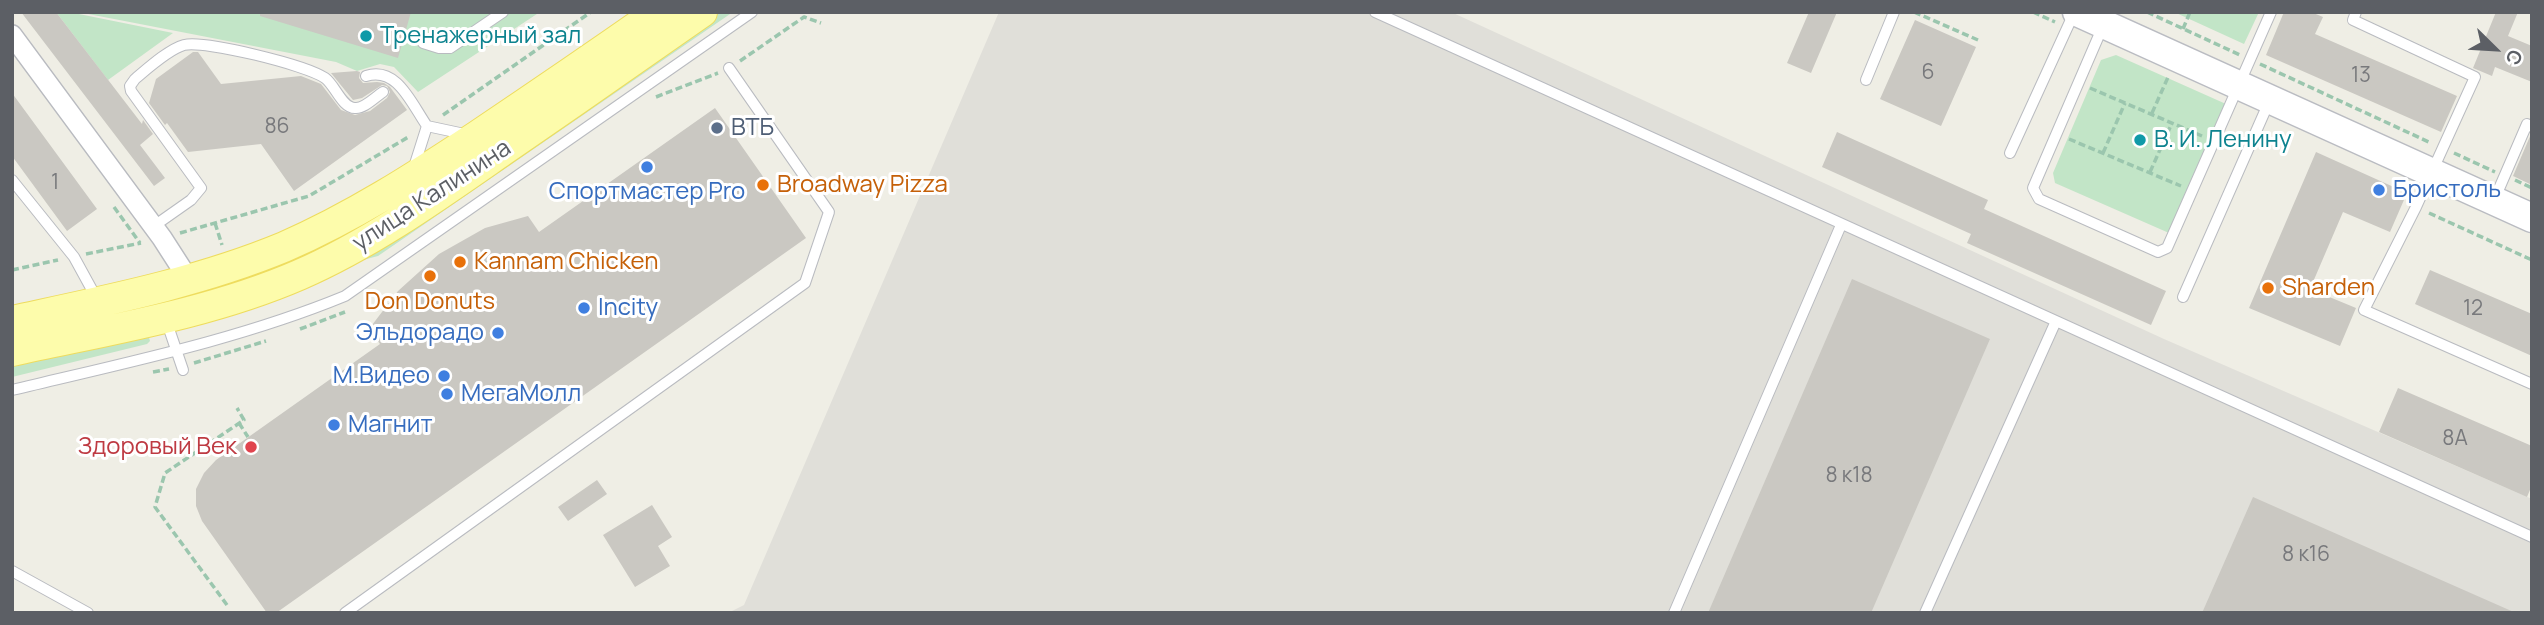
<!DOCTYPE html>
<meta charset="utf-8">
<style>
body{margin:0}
#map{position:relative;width:2544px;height:625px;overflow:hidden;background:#efeee5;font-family:Manrope,sans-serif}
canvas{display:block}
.frame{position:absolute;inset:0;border:14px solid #5c5f65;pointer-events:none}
.north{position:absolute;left:2460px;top:14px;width:70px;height:70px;-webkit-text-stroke:5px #fff;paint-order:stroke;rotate:114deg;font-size:19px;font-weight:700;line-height:28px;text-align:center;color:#5c5f65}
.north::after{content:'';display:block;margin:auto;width:24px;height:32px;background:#5c5f65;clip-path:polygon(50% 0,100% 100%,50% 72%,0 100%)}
</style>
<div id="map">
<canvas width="2544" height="625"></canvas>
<div class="frame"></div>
<div class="north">С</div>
</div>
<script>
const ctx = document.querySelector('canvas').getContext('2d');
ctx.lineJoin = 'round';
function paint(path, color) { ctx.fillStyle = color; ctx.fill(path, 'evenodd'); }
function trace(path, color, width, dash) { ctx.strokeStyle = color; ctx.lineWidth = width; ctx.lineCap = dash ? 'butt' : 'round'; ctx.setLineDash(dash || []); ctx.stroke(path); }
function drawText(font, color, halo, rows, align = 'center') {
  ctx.font = font + ' Manrope,sans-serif'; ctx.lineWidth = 6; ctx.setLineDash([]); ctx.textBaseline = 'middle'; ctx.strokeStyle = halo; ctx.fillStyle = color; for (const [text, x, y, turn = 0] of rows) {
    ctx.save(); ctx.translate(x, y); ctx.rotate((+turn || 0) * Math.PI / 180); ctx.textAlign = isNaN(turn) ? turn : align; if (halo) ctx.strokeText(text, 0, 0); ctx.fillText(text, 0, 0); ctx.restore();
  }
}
const industrial = new Path2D(`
 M999,12H1451L2164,339L2532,499V613H728L744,605Z`);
const green = new Path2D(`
 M56,12H69L173,33L108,80Z
 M78,12H540L418,92L394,67L380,64L357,71L336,62Z
 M715,12H733L378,256L359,261Z
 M2174,12H2259L2244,44Z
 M2116,55L2226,104L2169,233L2055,183L2053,173L2101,60Z
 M148,334L150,341L147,344L12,377V360Z`);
const building = new Path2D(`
 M21,12H56L142,124L143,120L153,134L140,145L165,178L154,186Z
 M260,12H411L398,58L260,16Z
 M1809,12H1837L1811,73L1787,63Z
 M2284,12H2311L2323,17L2315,34L2457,96L2441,132L2266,55Z
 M2496,12H2518L2508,36L2532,46V82L2495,67L2492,76L2473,68Z
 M1915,20L1976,47L1941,126L1880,99Z
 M193,52H198L221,84L301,76L321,84L341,110L355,115L370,111L387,98L390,92L387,86L382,85L362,98L353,100L331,73L357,71L360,72L359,78L363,83L377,82L384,83L390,87L407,110L294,191L261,144L188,152L167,123L165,125L149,103L156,79Z
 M12,93L97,209L67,231L12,156Z
 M715,108L806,238L276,613H267L202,521L196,506V489L204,473L216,460L380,344L369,329L398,291L439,254L485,228L528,216L539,232Z
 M1837,132L1988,200L1984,209L2166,291L2151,325L1967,243L1971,234L1822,167Z
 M2531,134H2532V185L2513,176Z
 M2316,152L2407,193L2390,232L2343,212L2310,289L2356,308L2340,346L2249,308Z
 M2430,270L2532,314V356L2415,304Z
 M1852,279L1990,339L1871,613H1708Z
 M2398,388L2532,446V485L2527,497L2379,432Z
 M597,480L607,494L568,521L558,507Z
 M2253,497L2516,613H2202Z
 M652,505L672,537L658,546L670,566L635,587L603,535Z`);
const path = new Path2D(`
 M1914,12L1978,40
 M2033,12L2055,22
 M2147,12L2240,55
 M2183,29L2190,12
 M740,61L804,17L821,23
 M2260,64L2431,143
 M2090,88L2202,136
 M656,97L718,73
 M2152,113L2169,75
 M443,115L591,12
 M2069,139L2181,186
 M2103,153L2125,103
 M2454,153L2495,172
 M2150,172L2172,123
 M2515,180L2532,188
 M114,207L140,243
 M2429,213L2532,260
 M215,223L222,245
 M180,233L309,196L410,136
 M86,254L141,243
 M12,270L58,260
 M300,329L345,312
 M194,363L266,341
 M153,372L169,369
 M239,423L248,437
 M227,605L155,507L165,473L244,420L237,408`);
const lane = new Path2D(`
 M1375,12L2532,537
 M2356,12L2353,20L2475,77L2416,207L2364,310L2532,384
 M2103,26L2033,188L2039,199L2158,252L2167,248L2271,12
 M423,43L439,48H450L503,12
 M366,76C397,66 411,103 427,126
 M1866,80L1894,12
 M2010,153L2074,13
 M414,167L427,126L469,135
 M12,180L74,257L97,299
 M2495,198L2527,124L2532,127
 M154,226L191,200L201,188L131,91L130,86L135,79C147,69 169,49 184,45C205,40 306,65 325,78C335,85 342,108 355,108C364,109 375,97 383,92
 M2183,297L2269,102
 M166,320L183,370
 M12,390C124,363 238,340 345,296L752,12
 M12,571L88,613
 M345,613L805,283L829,212L729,68
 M1674,613L1841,225
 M1925,613L2056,321`);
const street = new Path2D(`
 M12,35L162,238L189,280`);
const secondary = new Path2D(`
 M2077,12L2532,218`);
const primary = new Path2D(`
 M12,321C104,301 197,283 284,247C353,217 415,177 477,136C538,95 598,54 658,12
 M12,351C107,330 209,314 299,275C372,243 436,197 502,151C569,105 635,59 702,12`);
const markers = [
 [366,36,7,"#0f9aa8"],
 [717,128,7,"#5c6f8a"],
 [2140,140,7,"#0f9aa8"],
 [647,167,7,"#3f7fe0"],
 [763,185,7,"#e8710a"],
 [2379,190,7,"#3f7fe0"],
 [460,262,7,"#e8710a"],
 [430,276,7,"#e8710a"],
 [2268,288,7,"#e8710a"],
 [584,308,7,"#3f7fe0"],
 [498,333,7,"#3f7fe0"],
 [444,376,7,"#3f7fe0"],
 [447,394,7,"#3f7fe0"],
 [334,425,7,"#3f7fe0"],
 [251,447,7,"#e0444e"]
];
const numberNames = [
 ["6",1928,73],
 ["13",2361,76],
 ["86",277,127],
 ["1",55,183],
 ["12",2473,309],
 ["8А",2455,439],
 ["8 к18",1849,476],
 ["8 к16",2306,555]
];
const cultureNames = [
 ["Тренажерный зал",380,36],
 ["В. И. Ленину",2154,140]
];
const serviceNames = [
 ["ВТБ",731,128]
];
const foodNames = [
 ["Broadway Pizza",777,185],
 ["Kannam Chicken",474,262],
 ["Sharden",2282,288],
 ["Don Donuts",430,302,"center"]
];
const shopNames = [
 ["Бристоль",2393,190],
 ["Спортмастер Pro",647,192,"center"],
 ["Incity",598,308],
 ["Эльдорадо",484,333,"right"],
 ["М.Видео",430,376,"right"],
 ["МегаМолл",461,394],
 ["Магнит",348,425]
];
const streetNames = [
 ["улица Калинина",432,196,-33]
];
const healthNames = [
 ["Здоровый Век",237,447]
];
paint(industrial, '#e0dfd9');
paint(green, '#c2e5c7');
paint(building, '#cac8c2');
trace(lane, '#b9bbc0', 12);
trace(street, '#b9bbc0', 22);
trace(secondary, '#babcc2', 31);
trace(primary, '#eedc5e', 32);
trace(path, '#9bc6ae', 3.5, [7, 3.5]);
trace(lane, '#fff', 10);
trace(street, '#fff', 19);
trace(secondary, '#fff', 28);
trace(primary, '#fdfcab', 30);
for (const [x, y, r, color] of markers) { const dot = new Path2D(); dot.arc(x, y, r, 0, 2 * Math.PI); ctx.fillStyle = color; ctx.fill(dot); trace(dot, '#fff', 2.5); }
drawText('21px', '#78797c', null, numberNames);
drawText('24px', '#0d838f', '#fff', cultureNames, 'left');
drawText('24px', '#4e5e75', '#fff', serviceNames, 'left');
drawText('24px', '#c56008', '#fff', foodNames, 'left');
drawText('24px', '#366cbe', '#fff', shopNames, 'left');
drawText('24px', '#5c5f65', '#fff', streetNames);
drawText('24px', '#be3a42', '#fff', healthNames, 'right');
</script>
